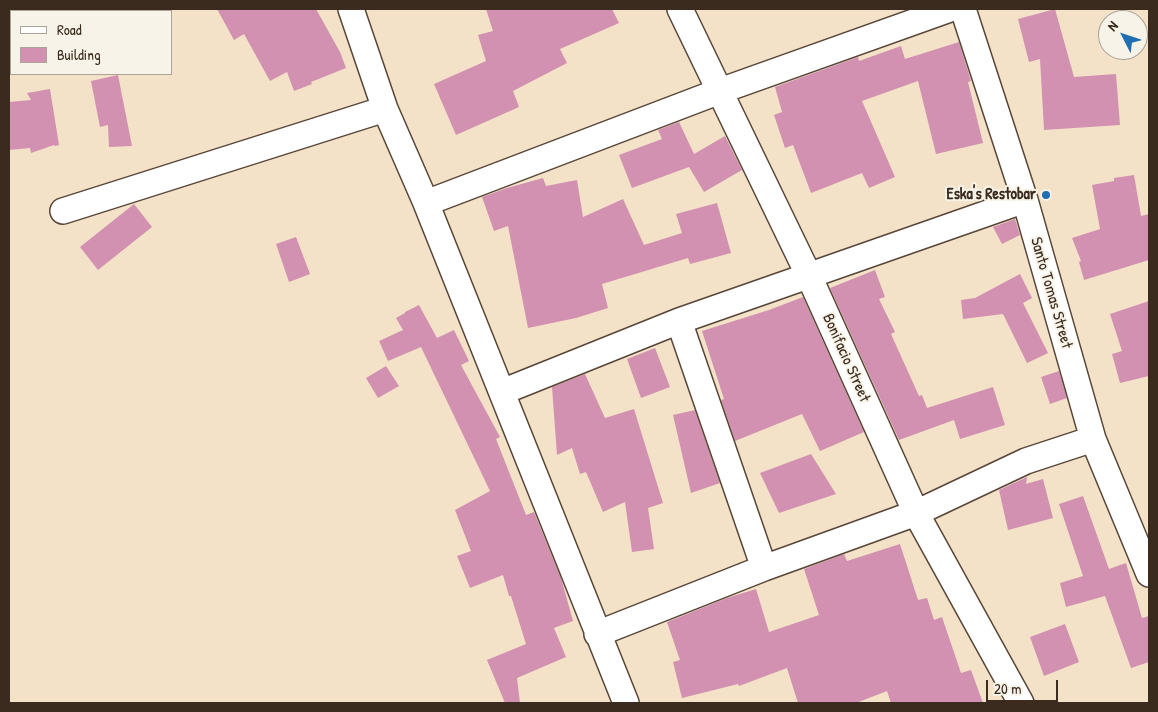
<!DOCTYPE html>
<style>
body{margin:0}
#map{position:relative;width:1158px;height:712px;overflow:hidden;background:#f3e2c8;font-family:"Patrick Hand",sans-serif}
canvas{display:block}
.frame{position:absolute;inset:0;border:10px solid #3b2a1e;pointer-events:none}
.legend{position:absolute;left:10px;top:10px;width:162px;height:65px;box-sizing:border-box;background:#f7f3e8;border:1px solid #aca397;margin:0;padding:6px 9px;list-style:none;font-size:15px;color:#3b2a1e}
.legend li{display:flex;align-items:center;gap:10px;height:25px}
.legend b{width:25px;border:1px solid #aca397}
.north{position:absolute;left:1098px;top:10px;width:50px;height:50px;box-sizing:border-box;background:#f7f3e8;border:1px solid #aca397;border-radius:50%;rotate:311deg;font-size:14px;font-weight:700;line-height:20px;text-align:center;color:#3b2a1e}
.north::after{content:'';display:block;margin:auto;width:18px;height:22px;background:#1f6fb2;clip-path:polygon(50% 0,100% 100%,50% 72%,0 100%)}
.scale{position:absolute;left:986px;top:680px;width:72px;height:22px;box-sizing:border-box;border:2px solid #3b2a1e;border-top:0;padding-left:6px;font-size:15px;line-height:18px;white-space:nowrap;color:#3b2a1e;-webkit-text-stroke:4px #f7f3e8;paint-order:stroke}
</style>
<div id="map">
<canvas width="1158" height="712"></canvas>
<div class="frame"></div>
<ul class="legend">
<li><b style="height:6px;background:#fff"></b>Road</li>
<li><b style="height:14px;background:#d291b0"></b>Building</li>
</ul>
<div class="north">N</div>
<div class="scale">20 m</div>
</div>
<script>
const ctx = document.querySelector('canvas').getContext('2d');
ctx.lineJoin = 'round';
function paint(path, color) { ctx.fillStyle = color; ctx.fill(path, 'evenodd'); }
function trace(path, color, width, dash) { ctx.strokeStyle = color; ctx.lineWidth = width; ctx.lineCap = dash ? 'butt' : 'round'; ctx.setLineDash(dash || []); ctx.stroke(path); }
function drawText(font, color, halo, rows, align = 'center') {
  ctx.font = font + ' "Patrick Hand",sans-serif'; ctx.lineWidth = 4; ctx.setLineDash([]); ctx.textBaseline = 'middle'; ctx.strokeStyle = halo; ctx.fillStyle = color; for (const [text, x, y, turn = 0] of rows) {
    ctx.save(); ctx.translate(x, y); ctx.rotate((+turn || 0) * Math.PI / 180); ctx.textAlign = isNaN(turn) ? turn : align; if (halo) ctx.strokeText(text, 0, 0); ctx.fillText(text, 0, 0); ctx.restore();
  }
}
const building = new Path2D(`
 M217,9H316L340,52L346,68L311,82L312,84L294,91L287,72L270,81L244,34L234,40Z
 M486,9H612L619,23L560,49L567,63L513,91L519,107L456,135L434,84L486,61L478,35L493,31Z
 M1055,9L1074,77L1116,74L1120,125L1044,130L1040,59L1029,62L1018,19Z
 M959,42L971,81L968,82L983,143L936,154L918,81L862,101L895,177L869,188L862,173L811,193L793,145L785,148L774,115L782,112L775,87L858,57L859,61L901,46L905,59Z
 M118,75L132,146L109,147L108,125L100,127L91,81Z
 M50,89L59,145L55,146L54,145L31,153L30,148L9,150V102L31,100L27,93Z
 M679,122L694,154L725,136L742,170L704,192L689,167L632,188L619,155L662,139L658,130Z
 M1134,175L1141,216L1149,214V260L1084,280L1079,262L1081,261L1072,238L1100,229L1092,185L1114,181V178Z
 M543,178L546,186L577,180L583,217L623,199L644,245L682,233L676,214L717,203L731,253L690,264L688,258L602,284L608,308L576,318L528,328L508,226L494,231L482,197L507,188Z
 M134,204L152,227L98,270L80,247Z
 M1015,219L1020,235L1002,244L993,227Z
 M296,237L310,274L289,282L276,244Z
 M875,270L885,297L879,299L895,332L891,334L919,396L922,395L927,408L993,387L1005,425L960,439L954,420L899,440L830,288Z
 M1020,274L1032,298L1023,303L1048,353L1027,363L1003,314L963,319L961,300L975,298Z
 M803,297L864,432L820,451L802,414L735,441L721,400L724,399L702,331L769,310Z
 M1149,301V376L1120,383L1112,354L1122,351L1110,314Z
 M419,305L437,338L454,330L469,361L461,365L500,437L496,439L526,515L534,512L561,578L573,621L554,628L566,657L517,678L520,703H505L487,660L526,644L511,596H509L503,575L470,588L457,556L471,551L455,510L490,491L421,347L388,361L379,341L403,330L396,318L405,313V312Z
 M655,348L670,387L641,398L627,359Z
 M386,366L399,386L378,398L366,378Z
 M1059,371L1067,398L1050,404L1041,377Z
 M585,374L605,418L634,409L663,503L648,508L654,549L632,552L625,502L603,512L586,472L580,474L572,448L557,455L552,387Z
 M695,410L720,483L691,493L673,415Z
 M811,454L836,494L779,513L760,473Z
 M1027,477L1026,484L1043,479L1053,518L1008,530L999,490Z
 M1083,496L1109,569L1126,563L1142,618L1149,616V662L1131,668L1105,596L1066,607L1060,583L1083,576L1059,504Z
 M900,544L918,600L927,598L934,620L942,617L961,673L971,670L983,703H891L887,691L856,703H798L787,668L739,686L738,684L682,698L673,662L680,660L667,622L727,598L756,589L769,632L819,615L804,569L844,554L847,561Z
 M1065,624L1079,662L1044,676L1030,637Z`);
const minor = new Path2D(`
 M351,9L385,109L426,203L626,703
 M680,9L809,276L916,513L1021,703
 M963,9L1025,200L1093,439L1149,574
 M426,203L720,91L950,9
 M63,211L385,109
 M679,321L764,568
 M502,392L679,321L1025,200
 M597,634L764,568L916,513L1026,461L1093,439`);
const markers = [
 [1046,195,5,"#1f6fb2"]
];
const poiNames = [
 ["Eska's Restobar",1036,195]
];
const streetNames = [
 ["Santo Tomas Street",1051,293,74],
 ["Bonifacio Street",846,358,66]
];
paint(building, '#d291b0');
trace(minor, '#574638', 28);
trace(minor, '#fff', 25);
for (const [x, y, r, color] of markers) { const dot = new Path2D(); dot.arc(x, y, r, 0, 2 * Math.PI); ctx.fillStyle = color; ctx.fill(dot); trace(dot, '#f7f3e8', 2); }
drawText('bold 16px', '#3b2a1e', '#f7f3e8', poiNames, 'right');
drawText('16px', '#3b2a1e', '#f7f3e8', streetNames);
</script>
